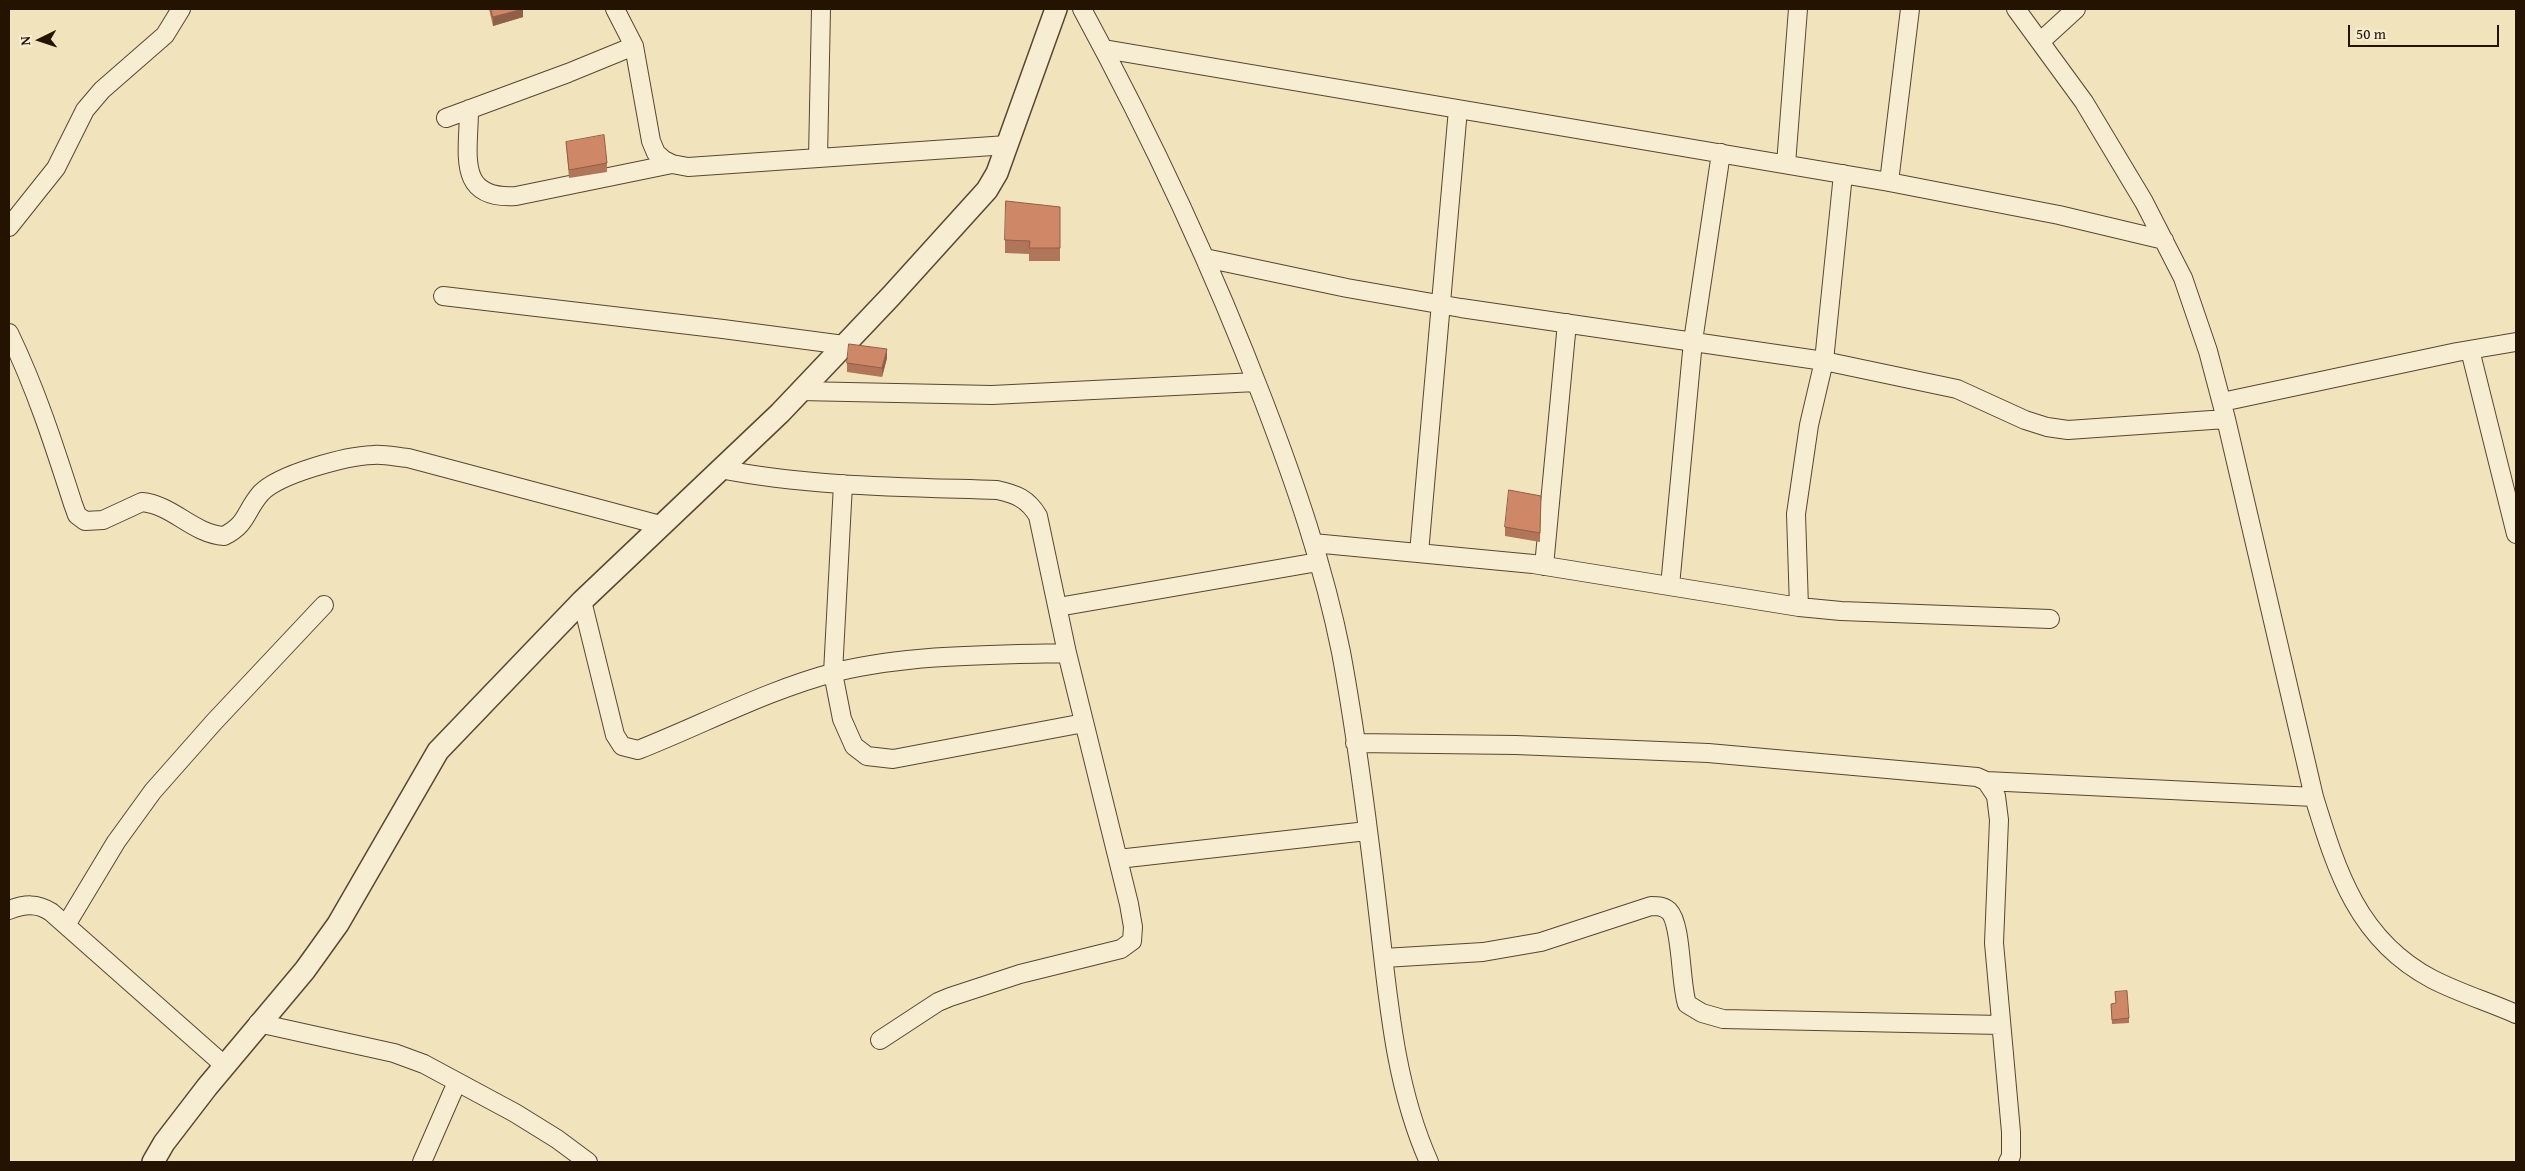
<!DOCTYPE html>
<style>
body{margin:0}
#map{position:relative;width:2525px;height:1171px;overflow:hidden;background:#f1e3bc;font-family:"Gentium Book Plus",serif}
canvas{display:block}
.frame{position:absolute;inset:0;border:10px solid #251302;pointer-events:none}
.north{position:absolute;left:15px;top:15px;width:50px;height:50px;-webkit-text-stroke:4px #f6edd3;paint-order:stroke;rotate:266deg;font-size:14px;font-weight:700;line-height:20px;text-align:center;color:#251302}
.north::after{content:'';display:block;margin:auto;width:18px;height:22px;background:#251302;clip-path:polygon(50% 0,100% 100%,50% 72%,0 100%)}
.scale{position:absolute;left:2348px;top:25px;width:151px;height:22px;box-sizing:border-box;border:2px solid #251302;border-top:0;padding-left:6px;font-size:15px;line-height:18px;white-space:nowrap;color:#251302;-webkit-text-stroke:4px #f6edd3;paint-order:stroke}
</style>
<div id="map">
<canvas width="2525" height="1171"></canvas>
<div class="frame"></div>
<div class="north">N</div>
<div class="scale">50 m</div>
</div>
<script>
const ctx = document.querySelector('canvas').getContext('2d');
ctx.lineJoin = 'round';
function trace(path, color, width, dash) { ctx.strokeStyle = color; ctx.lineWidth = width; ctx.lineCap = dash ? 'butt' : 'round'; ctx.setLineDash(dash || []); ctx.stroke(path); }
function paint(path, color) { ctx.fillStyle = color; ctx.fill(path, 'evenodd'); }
const minor = new Path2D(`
 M615,9L634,46L651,141L656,153L664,160L672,164L688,167L1007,145
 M1082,9C1151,136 1212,266 1264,402C1295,483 1324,567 1341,652C1357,738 1368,826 1378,912C1388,996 1394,1084 1429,1162
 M2016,9L2084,102L2144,202L2183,278L2208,351L2226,419L2314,797C2337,872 2358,940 2432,979C2459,993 2489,1002 2516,1014
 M2041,41L2076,9
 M1104,49L1889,182L2059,215L2164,240
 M469,109C469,153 455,200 516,196L672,164
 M446,118L568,73L634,46
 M818,158L821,9
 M1786,164L1798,9
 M1889,182L1910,9
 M9,227L56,168L85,110L102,90L165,35L181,9
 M1205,258L1347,288L1461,308L1824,361L1957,389L2025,420L2047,427L2068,430L2226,419
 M443,296L723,329L844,345
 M9,333C36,389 54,445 73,504L77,515L85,521L103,520L142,502C173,505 193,534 224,536C248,524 245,511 261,493C279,474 346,456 373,455C385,454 396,457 408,458L660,525
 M2470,350L2516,534
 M800,391L992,395L1256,382
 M2222,402L2457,352L2516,342
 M720,469C811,487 905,487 997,490C1016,494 1028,499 1038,516L1067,653L1129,904L1133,927L1132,941L1121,949L1020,974L950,997L938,1002L880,1040
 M843,484L833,673L842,719L854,746L867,756L893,759L1084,723
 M1313,543L1533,564L1799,607L1841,611L2050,619
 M1419,553L1458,109
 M1544,566L1567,323
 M1670,586L1693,341L1721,153
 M582,601L615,735L622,746L638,750C704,724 767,690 836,672C911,654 991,655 1067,653
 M1058,607L1318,562
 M1799,607L1796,514L1809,425L1824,361L1843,174
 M1355,743L1516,745L1708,753L1977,777L1986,781L1996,796L1999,820L1994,943L2011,1132V1156L2008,1162
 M1986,781L2314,797
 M1118,859L1367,831
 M9,910C25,904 37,903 51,912L224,1065
 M66,925L116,842L153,791L214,722L324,605
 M1384,958L1483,952L1541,942L1651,906C1658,906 1663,906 1669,911C1682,924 1680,983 1687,1004L1702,1013L1723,1019L2000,1025
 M258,1023L394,1053L424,1064L515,1113L557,1139L588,1162
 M422,1162L457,1082`);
const tertiary = new Path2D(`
 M153,1162L164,1143L207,1087L305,970L338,924L438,751L582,601L780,413L891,296L987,190L997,173L1056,9`);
const wall = new Path2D(`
 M489,9H523V17L493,26Z
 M566,142L607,163V172L569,178Z
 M1060,207V261H1029V254L1005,253V240Z
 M887,358L882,377L847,372V363Z
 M1541,496L1540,542L1505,536V527Z
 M2111,1004L2129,1018V1023L2112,1024Z`);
const shadedWall = new Path2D(`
 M523,9V17L493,26V17Z
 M887,349V358L882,377V368Z`);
const building = new Path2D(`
 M491,9H523L493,17Z
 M604,135L607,163L569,170L566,142Z
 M1006,201L1060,207V248H1029L1030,241L1005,240Z
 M849,344L887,349L882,368L847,363Z
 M1509,490L1541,496L1540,533L1505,527Z
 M2127,991L2129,1018L2112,1020L2111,1004L2116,1003L2115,992Z`);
trace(minor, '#584730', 20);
trace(tertiary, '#584730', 24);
trace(minor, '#f6edd3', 18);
trace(tertiary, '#f6edd3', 21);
paint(wall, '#b17559');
paint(shadedWall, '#905f48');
paint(building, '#ce8867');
trace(building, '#905f48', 1);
</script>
